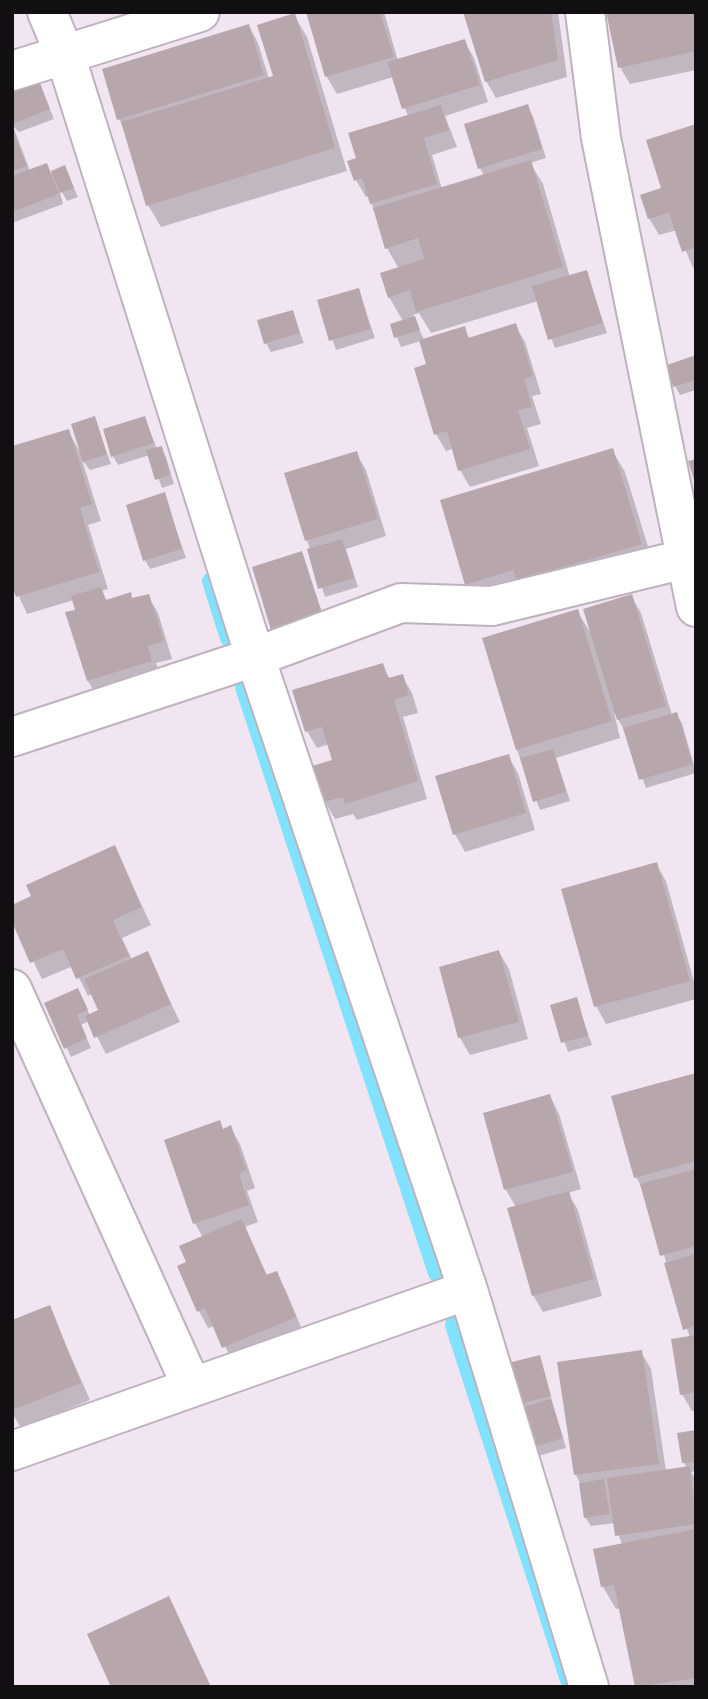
<!DOCTYPE html>
<style>
body{margin:0}
#map{position:relative;width:708px;height:1699px;overflow:hidden;background:#f1e5f2;font-family:Commissioner,sans-serif}
canvas{display:block}
.frame{position:absolute;inset:0;border:14px solid #120f13;pointer-events:none}
</style>
<div id="map">
<canvas width="708" height="1699"></canvas>
<div class="frame"></div>
</div>
<script>
const ctx = document.querySelector('canvas').getContext('2d');
ctx.lineJoin = 'round';
function paint(path, color) { ctx.fillStyle = color; ctx.fill(path, 'evenodd'); }
function trace(path, color, width, dash) { ctx.strokeStyle = color; ctx.lineWidth = width; ctx.lineCap = dash ? 'butt' : 'round'; ctx.setLineDash(dash || []); ctx.stroke(path); }
const shadow = new Path2D(`
 M308,12H384L398,61L464,41L474,58L488,102L445,116L457,147L432,155L442,189L484,176L480,168L527,106L533,116L546,158L530,163L543,184L570,277L586,272L607,333L555,348L538,301L431,333L419,313L413,315L424,340L464,328L470,339L515,325L525,342L541,394L532,396L541,424L527,428L539,466L470,487L460,470L454,448L446,451L436,434L429,365L421,341L401,347L392,325L403,321L389,297L399,269L387,248L369,196L366,197L356,180L358,159L408,116L393,77L337,94L327,77Z
 M465,12H558L567,77L496,98L486,81Z
 M696,12V70L630,84L620,67Z
 M294,15L307,37L347,171L161,227L148,205L126,131L119,119L249,26L258,43L269,79L275,78Z
 M38,80L54,119L19,132L13,126L30,171L51,173L65,168L78,197L67,201L58,185L63,204L12,223V90Z
 M696,126V267L693,268L677,230L659,235L649,218Z
 M358,290L375,338L336,350L320,302Z
 M292,312L304,343L271,352L266,343Z
 M696,357V390L680,395L675,386Z
 M94,418L111,464L90,470L82,460L101,521L88,525L108,589L101,591L107,601L130,594L133,600L148,596L158,613L172,659L156,663L161,678L98,698L88,681L67,613L77,611L74,600L27,614L12,581L68,431L79,450Z
 M145,419L157,449L161,448L166,457L174,484L162,488L150,455L118,465L113,456Z
 M612,450L625,472L654,566L480,606L467,584Z
 M356,453L366,470L386,536L346,549L358,587L325,597L286,474Z
 M164,494L186,558L150,569L145,560Z
 M302,553L326,624L278,638L273,629Z
 M631,596L641,613L672,715L676,714L682,723L696,773L646,788L627,735L614,712L620,738L556,758L570,801L540,810L517,750L577,611L592,635Z
 M382,665L390,679L402,676L412,693L418,713L403,717L427,799L357,820L353,814L335,819L325,802L314,767L334,761L329,744L317,748L307,731Z
 M508,756L518,773L535,830L465,852L455,834Z
 M114,847L151,925L122,938L132,960L147,953L180,1022L106,1054L89,1021L81,1025L91,1048L71,1057L46,1004L83,999L90,1016L100,1011L93,993L88,996L73,966L42,979L12,918L34,897Z
 M656,864L666,881L696,989V999L606,1024L596,1006Z
 M499,952L509,969L528,1039L470,1055L460,1038L441,969Z
 M576,999L592,1045L568,1052L552,1006Z
 M696,1075V1411H692L682,1394L690,1338L644,1191L636,1177Z
 M550,1096L559,1114L581,1189L568,1193L578,1210L602,1296L543,1312L533,1295L516,1207L506,1190L485,1114Z
 M230,1127L240,1144L255,1188L247,1191L258,1222L245,1227L268,1277L276,1274L286,1291L304,1334L234,1364L215,1326L208,1328L199,1311L180,1266L188,1263L203,1238L195,1223L224,1130Z
 M49,1307L90,1400L21,1428L12,1413V1322Z
 M641,1352L651,1369L666,1471L687,1468L684,1463L696,1432V1471L691,1472L696,1479V1687H637L621,1608L616,1609L603,1587L622,1545L615,1523L591,1526L585,1517L581,1485L576,1475Z
 M539,1357L566,1448L538,1456L520,1404Z`);
const stream = new Path2D(`
 M211,581L229,638
 M244,687L437,1273
 M454,1325L569,1680`);
const building = new Path2D(`
 M306,12H380L394,57L325,77Z
 M463,12H551L558,60L485,82Z
 M606,12H696V51L618,68Z
 M295,13L335,148L146,206L121,122L273,76L257,25Z
 M249,24L264,75L117,120L102,69Z
 M465,39L480,85L402,109L387,62Z
 M38,78L50,109L12,124V88Z
 M528,104L542,149L478,169L464,124Z
 M441,105L449,130L424,138L437,184L370,204L362,178L354,181L347,161L356,158L348,133Z
 M696,124V247L682,252L669,213L648,219L640,195L661,188L646,140Z
 M12,129L27,166L12,171Z
 M531,160L563,267L416,312L410,290L388,298L380,273L424,259L418,238L385,249L373,208Z
 M47,163L59,194L12,212V176Z
 M65,165L74,188L60,193L51,171Z
 M587,270L603,323L548,340L532,286Z
 M359,288L371,329L329,341L317,300Z
 M293,310L300,333L264,344L257,320Z
 M415,316L420,330L394,338L390,324Z
 M516,323L533,376L524,379L532,407L518,410L530,449L458,471L447,431L434,435L414,368L426,364L419,340L465,326L468,338Z
 M696,355V380L673,387L667,365Z
 M95,416L107,454L83,462L71,424Z
 M145,416L154,443L111,457L103,429Z
 M69,429L92,504L80,508L99,572L16,597L12,586V446Z
 M162,446L170,475L155,480L146,450Z
 M613,448L642,544L517,581L513,570L465,585L440,500Z
 M357,451L378,519L305,541L284,473Z
 M696,459V483H695L688,461Z
 M165,492L182,549L143,561L126,505Z
 M342,539L354,578L318,589L307,549Z
 M302,551L322,614L271,630L252,567Z
 M101,587L106,600L131,592L132,598L149,594L164,641L148,646L152,661L87,681L65,612L75,610L71,596Z
 M632,594L666,706L617,720L583,609Z
 M578,609L612,721L516,750L482,638Z
 M383,663L388,678L403,674L409,695L394,700L418,781L345,804L343,797L323,802L312,766L332,760L322,727L305,732L292,690Z
 M677,712L693,764L639,780L623,728Z
 M553,749L566,792L533,802L520,758Z
 M509,754L526,813L453,835L435,776Z
 M115,845L142,907L113,920L129,956L76,979L63,949L30,963L12,922V905L31,896L26,885Z
 M657,862L690,981L594,1007L561,889Z
 M499,950L519,1022L458,1038L439,967Z
 M148,951L171,1004L94,1038L85,1016L98,1010L84,979Z
 M78,988L88,1010L77,1015L87,1038L64,1049L44,1003Z
 M577,997L588,1036L561,1043L550,1005Z
 M696,1073V1161L634,1178L611,1096Z
 M550,1094L573,1172L504,1190L483,1113Z
 M220,1120L223,1129L231,1125L246,1170L239,1174L249,1205L193,1224L164,1140Z
 M696,1169V1246L660,1256L640,1184Z
 M569,1191L594,1279L532,1296L507,1208Z
 M242,1219L266,1275L277,1271L296,1317L222,1348L205,1308L197,1312L177,1266L186,1262L179,1246Z
 M696,1254V1326L683,1330L664,1263Z
 M50,1305L81,1383L12,1410V1320Z
 M696,1335V1392L680,1395L671,1339Z
 M642,1350L659,1464L574,1475L557,1362Z
 M540,1355L551,1396L519,1404L508,1363Z
 M551,1399L563,1438L531,1448L520,1408Z
 M696,1430V1462L682,1463L677,1433Z
 M690,1466L696,1524L615,1536L607,1478Z
 M604,1479L610,1514L584,1518L579,1483Z
 M696,1529V1678L635,1687L614,1585L601,1587L593,1549Z
 M169,1596L211,1687H111L87,1634Z`);
const street = new Path2D(`
 M47,12L65,55L255,657L468,1290L589,1687
 M585,12L601,138L696,607
 M12,71L200,12
 M12,737L255,657L401,603L492,606L685,559
 M12,989L192,1387
 M12,1451L468,1290`);
paint(shadow, '#0003');
trace(stream, '#81e2fd', 18);
paint(building, '#b7a6ab');
trace(street, '#beb2bf', 42);
trace(street, '#fff', 38);
</script>
